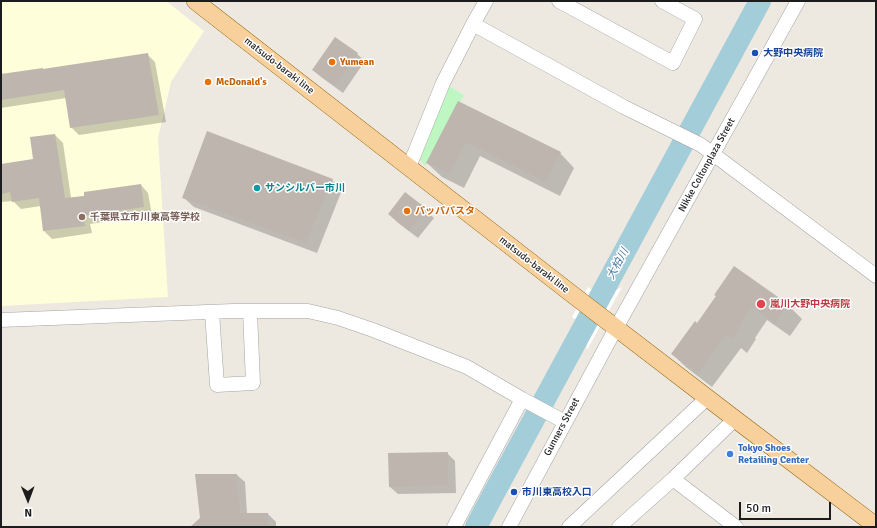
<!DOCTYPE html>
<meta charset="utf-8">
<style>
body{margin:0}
#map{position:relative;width:877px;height:528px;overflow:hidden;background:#ede9e1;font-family:Signika,sans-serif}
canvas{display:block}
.frame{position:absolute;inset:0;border:2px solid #1c1c1c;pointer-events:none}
.north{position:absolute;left:8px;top:480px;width:40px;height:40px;-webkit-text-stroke:3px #fff;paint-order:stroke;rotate:179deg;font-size:11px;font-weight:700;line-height:16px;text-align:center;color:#1c1c1c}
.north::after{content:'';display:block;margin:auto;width:14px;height:18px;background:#1c1c1c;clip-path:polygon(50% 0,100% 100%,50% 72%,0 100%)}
.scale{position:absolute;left:739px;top:502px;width:92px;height:18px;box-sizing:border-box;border:2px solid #1c1c1c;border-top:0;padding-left:5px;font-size:12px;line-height:14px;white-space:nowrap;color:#1c1c1c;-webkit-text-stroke:3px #fff;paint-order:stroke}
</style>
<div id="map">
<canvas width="877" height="528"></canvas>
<div class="frame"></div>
<div class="north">N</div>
<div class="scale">50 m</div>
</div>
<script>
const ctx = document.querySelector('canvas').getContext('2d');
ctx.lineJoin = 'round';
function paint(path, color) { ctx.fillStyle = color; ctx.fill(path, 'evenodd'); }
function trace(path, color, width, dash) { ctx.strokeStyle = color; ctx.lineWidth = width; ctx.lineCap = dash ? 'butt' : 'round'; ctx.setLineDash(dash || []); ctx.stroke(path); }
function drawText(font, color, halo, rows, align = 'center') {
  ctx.font = font + ' Signika,"Noto Sans JP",sans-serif'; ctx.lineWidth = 3; ctx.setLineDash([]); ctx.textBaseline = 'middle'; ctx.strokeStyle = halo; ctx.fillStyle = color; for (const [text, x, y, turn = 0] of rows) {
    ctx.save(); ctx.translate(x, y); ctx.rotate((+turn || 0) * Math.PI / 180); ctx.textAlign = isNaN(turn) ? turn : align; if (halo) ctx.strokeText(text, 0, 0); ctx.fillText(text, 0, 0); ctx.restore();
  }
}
const education = new Path2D(`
 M1,1H166L204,31L171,82L158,138L168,297L1,306Z`);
const park = new Path2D(`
 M449,86L464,95L425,166L416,155Z`);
const pier = new Path2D(`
 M588,287L597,293L609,294L622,287L587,350L586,332L581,323L572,317Z`);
const shadow = new Path2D(`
 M357,54L365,61L343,93L321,77L313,70Z
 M148,55L155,62L166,122L79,135L71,127L66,98L1,108V75L43,69L44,70Z
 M458,102L560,153L574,168L560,196L480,156L464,188L442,177L427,163Z
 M55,135L63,143L71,198L85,196L141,185L148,193L152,215L90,224L92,233L52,239L44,231L41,206L21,209L13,201L1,202V165L34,160Z
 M332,180L342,190L317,253L194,207L183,197Z
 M405,194L426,210L434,218L418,238L397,222L389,214Z
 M734,268L788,305L802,319L790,336L767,320L755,338L756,339L747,353L741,348L712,387L687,368L672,354L697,324L717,296Z
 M447,453L455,461L456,493L398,494L390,487Z
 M237,475L245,482L247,514H268L276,522V527H191L201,519Z`);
const river = new Path2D(`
 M476,527L494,493L760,1`);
const building = new Path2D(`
 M335,37L358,53L335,86L312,70Z
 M148,53L159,115L70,128L64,90L1,100V74L43,68V69Z
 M458,101L561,152L546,182L466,142L450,174L426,163Z
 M207,131L333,179L306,243L182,198Z
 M55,134L65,198L84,196V192L141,184L144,207L83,216L85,226L43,231L39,198L12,202L10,192L1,194V164L33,159L30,137Z
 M405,192L427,209L409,231L388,214Z
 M734,266L788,304L775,323L752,307L741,323L742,324L732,339L726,335L698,373L671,354L695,321L697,323L716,296L714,295Z
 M448,452V486L389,487L388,453Z
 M195,474H237L240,513H268V527H190L200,518Z`);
const minor = new Path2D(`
 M559,1L673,63L695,19L662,1
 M473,24L624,107L701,145L876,276
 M409,167L443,83L473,24L486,1
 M212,312L217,385L253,383L250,311
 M1,320L233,311H308L338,318L373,330L467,367L522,399L565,422
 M673,479L736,527
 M454,527L522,399
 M509,527L616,328L798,1
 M569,527L707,398
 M619,527L673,479L735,419`);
const major = new Path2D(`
 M195,1L577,298L735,419L876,526`);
const markers = [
 [755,53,4,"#1a4fb4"],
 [332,62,4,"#e8710a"],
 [208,82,4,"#e8710a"],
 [257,188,4,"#0f9aa8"],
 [407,211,4,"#e8710a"],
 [82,217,4,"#8d6e63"],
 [761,304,5,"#e0444e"],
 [730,454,4,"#3f7fe0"],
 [514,492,4,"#1a4fb4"]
];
const transitNames = [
 ["大野中央病院",763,53],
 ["市川東高校入口",522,492]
];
const foodNames = [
 ["Yumean",340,62],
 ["McDonald's",216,82],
 ["パッパパスタ",415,211]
];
const streetNames = [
 ["matsudo-baraki line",279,66,38],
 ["Nikke Coltonplaza Street",707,165,-61],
 ["matsudo-baraki line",534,265,38],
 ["Gunners Street",562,427,-62]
];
const cultureNames = [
 ["サンシルバー市川",265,188]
];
const educationNames = [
 ["千葉県立市川東高等学校",90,217]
];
const healthNames = [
 ["嵐川大野中央病院",770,304]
];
const shopNames = [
 ["Tokyo Shoes",738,448],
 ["Retailing Center",738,460]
];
const waterNames = [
 ["大柏川",618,264,-62]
];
paint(education, '#fefeda');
paint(park, '#bff7c3');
paint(pier, '#fff');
paint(shadow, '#0003');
trace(river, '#a3cdd9', 22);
paint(building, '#bdb5ae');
trace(minor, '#a3a3a3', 15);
trace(major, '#8e6005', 18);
trace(minor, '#fff', 14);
trace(major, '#f8d09b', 17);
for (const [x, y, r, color] of markers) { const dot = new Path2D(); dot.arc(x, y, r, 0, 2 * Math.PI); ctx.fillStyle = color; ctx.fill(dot); trace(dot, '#fff', 1.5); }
drawText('bold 10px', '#164399', '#fff', transitNames, 'left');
drawText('bold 10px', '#c56008', '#fff', foodNames, 'left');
drawText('10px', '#1c1c1c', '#fff', streetNames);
drawText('bold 10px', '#0d838f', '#fff', cultureNames, 'left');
drawText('bold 10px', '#785e54', '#fff', educationNames, 'left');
drawText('bold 10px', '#be3a42', '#fff', healthNames, 'left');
drawText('bold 10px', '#366cbe', '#fff', shopNames, 'left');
drawText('italic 11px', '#4c7aa7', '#fff', waterNames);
</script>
